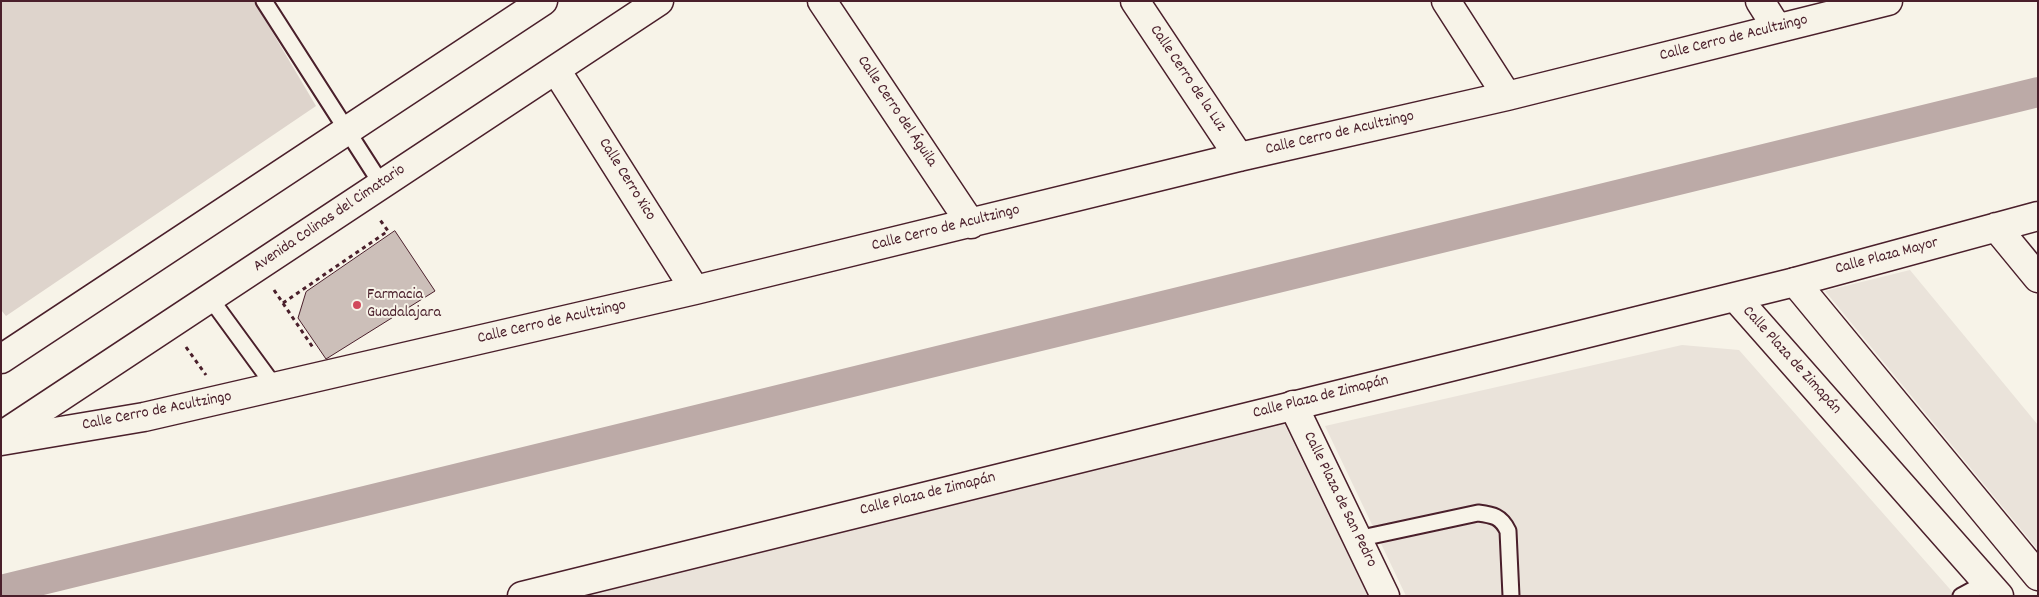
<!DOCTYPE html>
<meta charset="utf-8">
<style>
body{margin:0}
#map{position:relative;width:2039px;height:597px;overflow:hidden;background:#f7f3e8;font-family:Dekko,sans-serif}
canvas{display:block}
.frame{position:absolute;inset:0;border:2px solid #4a1f2b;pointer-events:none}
</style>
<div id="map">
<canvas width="2039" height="597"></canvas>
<div class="frame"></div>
</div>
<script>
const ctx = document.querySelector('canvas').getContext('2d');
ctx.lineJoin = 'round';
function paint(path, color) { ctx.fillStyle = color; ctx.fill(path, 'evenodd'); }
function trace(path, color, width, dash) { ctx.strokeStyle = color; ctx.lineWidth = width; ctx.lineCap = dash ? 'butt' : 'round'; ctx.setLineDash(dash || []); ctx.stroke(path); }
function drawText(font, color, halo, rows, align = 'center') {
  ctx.font = font + ' Dekko,sans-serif'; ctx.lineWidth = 4; ctx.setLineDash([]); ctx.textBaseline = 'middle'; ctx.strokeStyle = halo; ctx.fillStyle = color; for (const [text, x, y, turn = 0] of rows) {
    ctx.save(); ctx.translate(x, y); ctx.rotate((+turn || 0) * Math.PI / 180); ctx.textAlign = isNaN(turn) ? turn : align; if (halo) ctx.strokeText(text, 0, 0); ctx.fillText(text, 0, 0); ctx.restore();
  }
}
const built = new Path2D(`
 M1910,270L2038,425V550L1825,291Z
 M1682,345L1739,350L1956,596H1406L1325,426Z
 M1282,419L1368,596H576Z`);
const green = new Path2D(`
 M1,1H254L316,106L6,316L1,310Z`);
const canal = new Path2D(`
 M1,590L2038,92`);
const building = new Path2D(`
 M395,231L435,291L326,359L298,318L306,292Z`);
const path = new Path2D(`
 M274,290L314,349
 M283,303L388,231L380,220
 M186,347L206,375`);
const service = new Path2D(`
 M264,1L382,185
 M210,298L275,387
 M1357,539L1478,513C1493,515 1501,516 1508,531L1511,596
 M1961,596L1987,582`);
const minor = new Path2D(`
 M822,1L971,224
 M1135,1L1239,157
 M1446,1L1507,96
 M1760,1L1777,28
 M556,70L695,290
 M1996,227L2038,278
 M1795,282L2038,216
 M1293,405L1385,596
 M1,441L144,417L695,290L1239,157L1507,96L1888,1`);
const tertiary = new Path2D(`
 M1736,298L1999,596
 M1,359L543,1
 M1,436L659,1
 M522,596L1795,282L2038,576`);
const markers = [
 [357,305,5,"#d1495b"]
];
const streetNames = [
 ["Calle Cerro de Acultzingo",1734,39,-14],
 ["Calle Cerro de la Luz",1187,79,56],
 ["Calle Cerro del Águila",896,112,56],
 ["Calle Cerro de Acultzingo",1340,134,-13],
 ["Calle Cerro Xico",626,180,58],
 ["Avenida Colinas del Cimatario",330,219,-34],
 ["Calle Cerro de Acultzingo",946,229,-14],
 ["Calle Plaza Mayor",1887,257,-15],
 ["Calle Cerro de Acultzingo",552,323,-13],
 ["Calle Plaza de Zimapán",1791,361,48],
 ["Calle Plaza de Zimapán",1321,398,-14],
 ["Calle Cerro de Acultzingo",157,412,-11],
 ["Calle Plaza de Zimapán",928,495,-14],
 ["Calle Plaza de San Pedro",1339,500,64]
];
const poiNames = [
 ["Farmacia",367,296],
 ["Guadalajara",367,314]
];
paint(built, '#eae3da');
paint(green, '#ded4cc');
trace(canal, '#bcaaa7', 30);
paint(building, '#ccbfb9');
trace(building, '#4a1f2b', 1);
trace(service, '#4a1f2b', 19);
trace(minor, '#4a1f2b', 31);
trace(tertiary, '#4a1f2b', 31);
trace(path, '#4a1f2b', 3, [4, 4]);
trace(service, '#f7f3e8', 15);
trace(minor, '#f7f3e8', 28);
trace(tertiary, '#f7f3e8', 28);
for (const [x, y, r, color] of markers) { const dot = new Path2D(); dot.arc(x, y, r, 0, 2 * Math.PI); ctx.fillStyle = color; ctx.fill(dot); trace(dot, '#f7f3e8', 2); }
drawText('16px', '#4a1f2b', '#f7f3e8', streetNames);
drawText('16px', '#4a1f2b', '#f7f3e8', poiNames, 'left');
</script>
